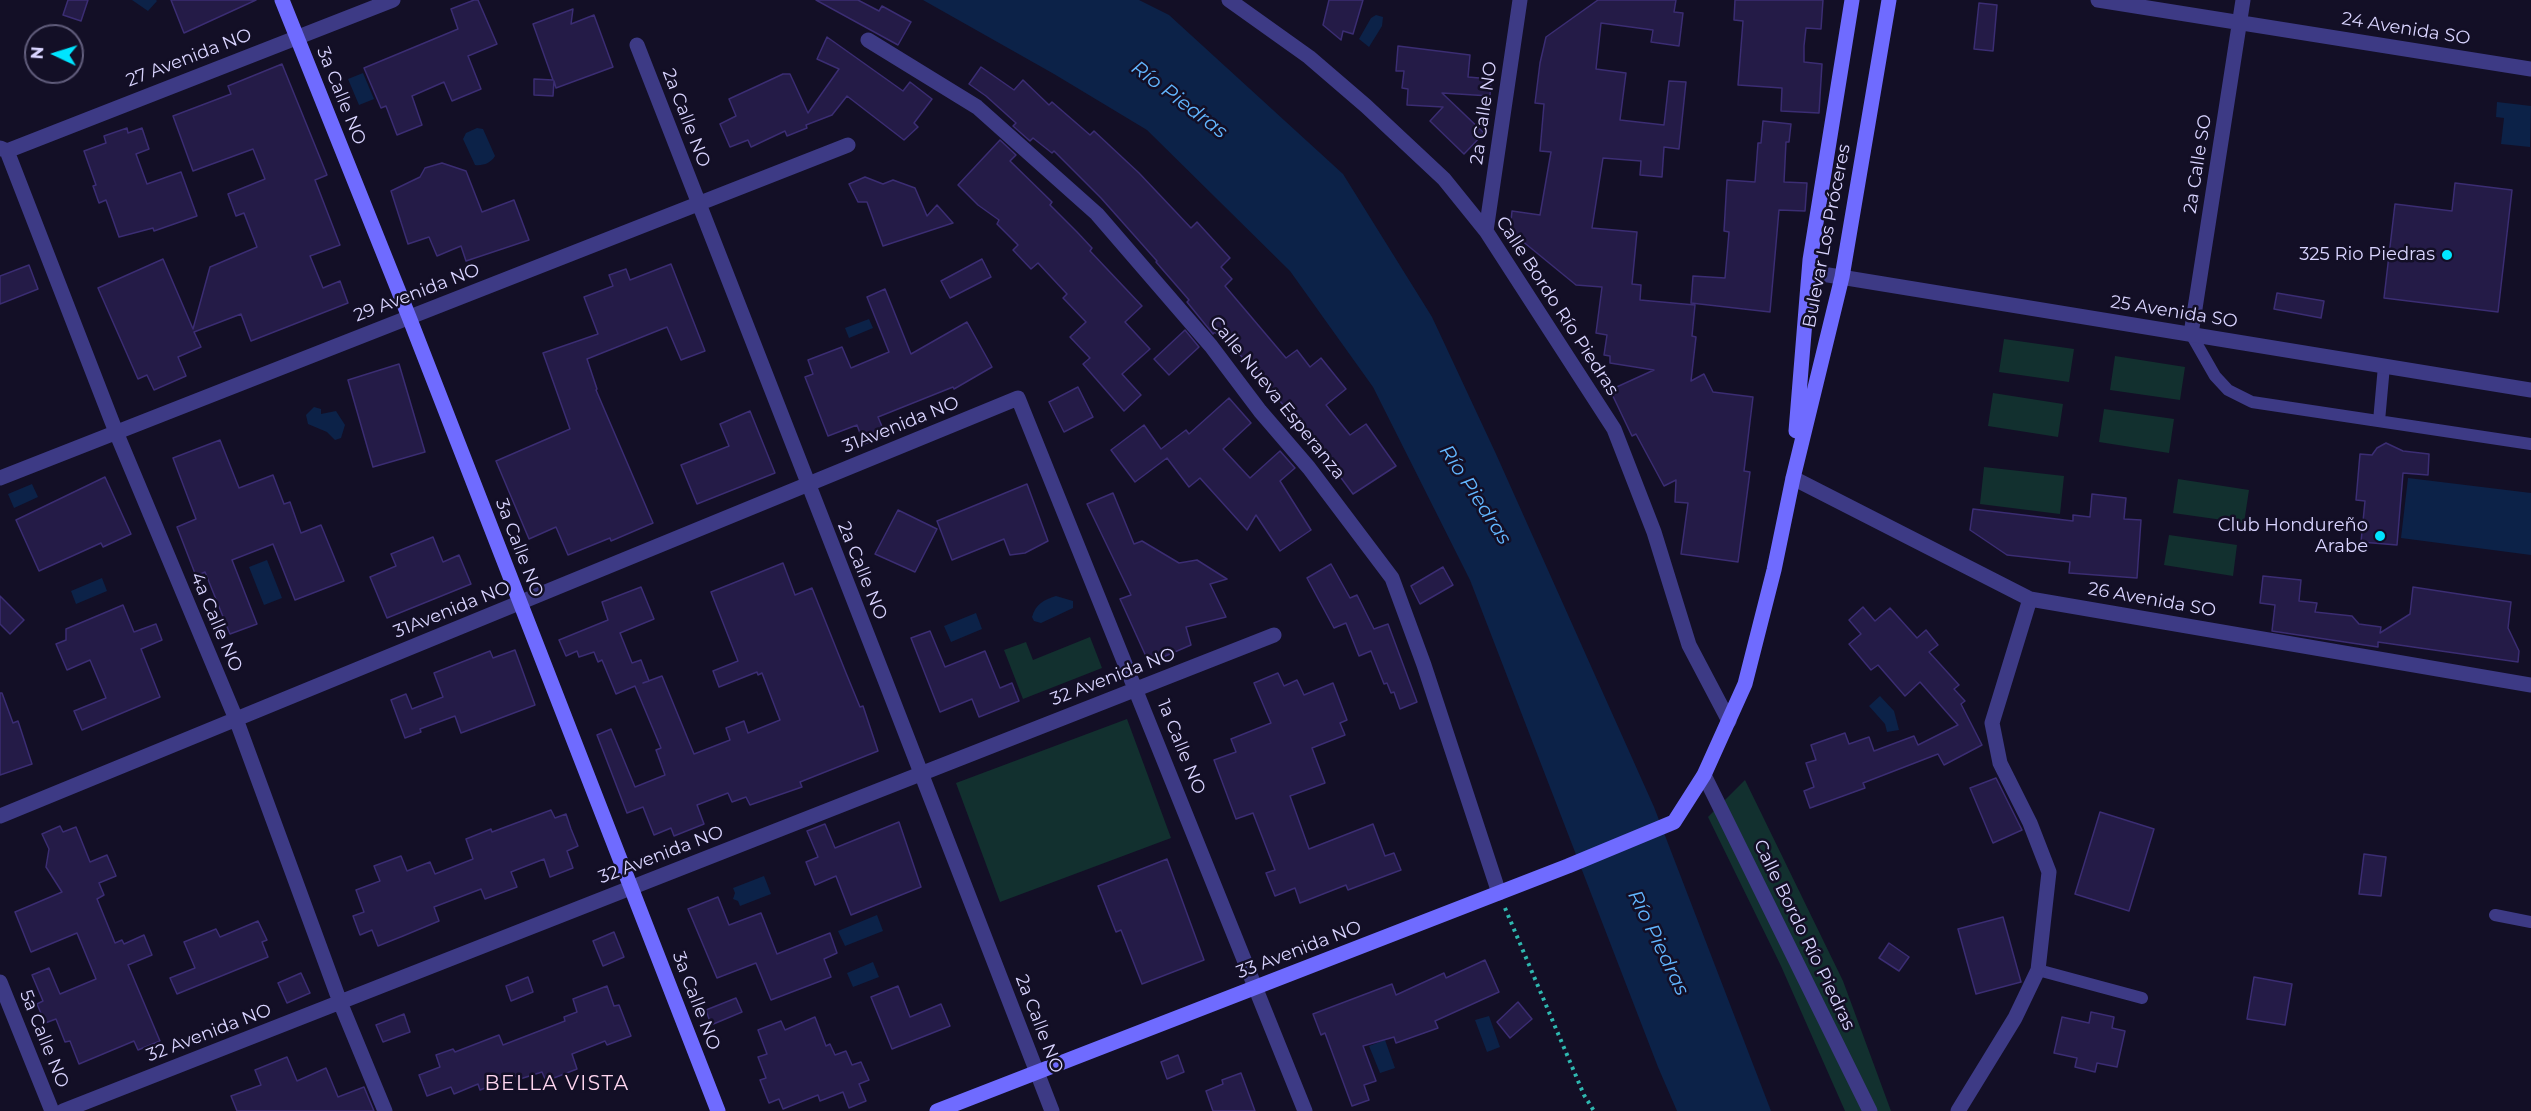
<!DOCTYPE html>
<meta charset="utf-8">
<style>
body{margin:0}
#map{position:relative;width:2531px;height:1111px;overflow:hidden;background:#130f26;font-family:Montserrat,sans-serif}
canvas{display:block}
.north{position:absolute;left:24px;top:24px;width:60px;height:60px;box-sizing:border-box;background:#130f26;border:2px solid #625e7d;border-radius:50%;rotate:274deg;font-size:16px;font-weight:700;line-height:24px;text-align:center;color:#d9d4ff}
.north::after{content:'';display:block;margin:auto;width:21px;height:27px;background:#00e5ff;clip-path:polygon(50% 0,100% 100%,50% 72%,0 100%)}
</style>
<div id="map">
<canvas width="2531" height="1111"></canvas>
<div class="north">N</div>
</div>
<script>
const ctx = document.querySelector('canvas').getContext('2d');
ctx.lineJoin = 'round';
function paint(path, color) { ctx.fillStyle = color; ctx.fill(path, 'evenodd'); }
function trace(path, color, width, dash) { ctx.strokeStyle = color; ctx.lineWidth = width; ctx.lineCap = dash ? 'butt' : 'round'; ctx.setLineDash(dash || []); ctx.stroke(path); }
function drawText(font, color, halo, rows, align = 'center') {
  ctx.font = font + ' Montserrat,sans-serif'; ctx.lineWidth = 5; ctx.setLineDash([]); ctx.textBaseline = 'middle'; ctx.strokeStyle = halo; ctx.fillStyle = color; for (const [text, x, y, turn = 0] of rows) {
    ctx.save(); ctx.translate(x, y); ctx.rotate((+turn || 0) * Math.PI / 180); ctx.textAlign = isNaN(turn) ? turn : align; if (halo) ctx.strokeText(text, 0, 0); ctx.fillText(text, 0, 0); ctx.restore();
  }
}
const green = new Path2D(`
 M2004,339L2074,349L2069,382L1999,372Z
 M2115,356L2185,367L2180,400L2110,390Z
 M1993,393L2063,404L2058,437L1988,426Z
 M2104,409L2174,419L2169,453L2099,442Z
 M1984,467L2064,476L2060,514L1980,504Z
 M2178,479L2249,490L2244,523L2173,513Z
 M2169,535L2237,545L2233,576L2164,565Z
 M1090,637L1102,668L1023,699L1004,650L1026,642L1033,660Z
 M1127,719L1171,838L1000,902L956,783Z
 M1745,780L1843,981L1891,1111H1845L1781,966L1708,817Z`);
const water = new Path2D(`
 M132,0H156L157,1L148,11Z
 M923,0H1139L1169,15L1343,174L1432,317L1496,454L1654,807L1771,1111H1677L1658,1067L1470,580L1373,387L1290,271L1147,130L1054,74Z
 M1376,15L1383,17L1382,26L1369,47L1359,39L1371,18Z
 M363,73L374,99L359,105L348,79Z
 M2497,102L2531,106L2530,147L2501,144L2504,118L2496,117Z
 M477,128L483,129L495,156C491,163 483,166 475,165L463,139L466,133Z
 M869,319L873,328L849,338L845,328Z
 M314,407L321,409V414L336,411L345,425L341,438L335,440L327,432L308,424L306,415Z
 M2408,478L2531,493V555L2401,538Z
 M32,484L38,497L14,508L8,494Z
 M267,560L282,598L264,605L249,567Z
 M102,578L107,591L76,604L71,591Z
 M1056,596L1073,601V608L1041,623L1034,621L1032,617C1036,604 1043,600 1056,596Z
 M976,613L982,629L951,642L944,626Z
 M1880,696L1894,711L1899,730L1887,732L1885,724L1869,706Z
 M764,876L771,894L740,906L738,901L733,899L735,893L733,888Z
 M877,915L883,931L845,946L838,931Z
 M873,962L879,977L853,987L847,973Z
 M1489,1016L1500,1047L1487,1052L1475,1020Z
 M1385,1040L1395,1068L1380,1073L1369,1046Z`);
const building = new Path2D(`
 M68,0H88L81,21L63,15Z
 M171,0H256L184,33Z
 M474,0H478L497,44L468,56L481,89L452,101L444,82L412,96L422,125L397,135L386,106L381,108L364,68L458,29L451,9Z
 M816,0H858L879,11L882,6L911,22L898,45Z
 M1329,0H1363L1353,34L1343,31L1341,40L1323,25Z
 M1598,0H1676L1674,12L1683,13L1679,46L1651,42L1653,30L1601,23L1596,69L1626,73L1620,120L1664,125L1669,81L1686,82L1679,149L1664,147L1662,177L1640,175L1641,161L1603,158L1592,228L1637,232L1632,284L1641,285L1640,300L1695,305L1692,336L1696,337L1691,381L1704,374L1713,392L1753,397L1744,471L1750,472L1738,562L1681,554L1688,503L1675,502L1676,480L1664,486L1636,434L1632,436L1610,390L1654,370L1610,363V356L1604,355L1607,335L1596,333L1602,287L1576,285L1510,231L1512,211L1540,215L1551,152L1540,151L1544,104L1535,103L1540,63L1546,37Z
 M1735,0H1823L1821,29L1806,28L1804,46V62L1822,64L1819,113L1781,111L1782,88L1738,85L1743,21L1734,20Z
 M1979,3L1997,5L1993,51L1974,49Z
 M573,9L571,24L594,15L613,67L556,88L554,81L553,96L534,95V79L553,80L533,24Z
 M827,37L903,91L910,82L932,99L914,123L918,127L904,140L847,96L832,115L806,125L807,128L787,136L785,131L751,147L748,140L730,147L720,124L736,116L729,99L783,74H790L808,113L839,69L817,59Z
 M1398,46L1470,55L1468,77L1491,79L1490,96L1442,93L1484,133L1464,154L1430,121L1443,107L1407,105L1408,89L1402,88L1404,71H1396Z
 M282,64L327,175L315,180L340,245L310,256L323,288L340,281L348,303L251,341L241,314L194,332L201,347L178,357L186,376L154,390L147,375L138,379L98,288L163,259L193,329L210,267L257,247L244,213L236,216L228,194L265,179L253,149L193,171L173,116L231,94L228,86Z
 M981,67L1014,90L1023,80L1049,105L1052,102L1090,135L1094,131L1139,173L1191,228L1197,222L1230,258L1221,267L1232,279L1225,286L1286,358L1297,350L1310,367L1321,358L1346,389L1326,405L1350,435L1366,424L1396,466L1353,494L1287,405L1285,407L1236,350L1234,352L1215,332L1213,334L1187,302L1189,300L1156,262L1157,261L1101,198L1054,151L1052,153L1033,138L1030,141L1013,126L1016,123L986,96L969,84Z
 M1763,121L1791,124L1789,142H1786L1784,182L1807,183L1805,211L1779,210L1770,312L1691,303L1693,276L1725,278L1729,232L1724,231L1727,180L1755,182L1758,143H1761Z
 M127,128L128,133L142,128L149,149L136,154L147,184L181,172L197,216L154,231L153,228L119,237L106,200L99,203L93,186L96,185L84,151L106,143L104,136Z
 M1000,140L1016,155L1010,161L1052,202L1050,205L1077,232L1092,248L1090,251L1142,306L1125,322L1150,349L1122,374L1141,395L1124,411L1083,364L1090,358L1070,337L1086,322L1063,298L1067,294L1038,263L1031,269L1013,250L1018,245L997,224L999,220L978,205L958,185Z
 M442,163L466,171L482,212L514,200L529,240L466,261L461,246L437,256L429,237L408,244L391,191L420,177L425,168Z
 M865,177L883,184L893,180L915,188L927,216L937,205L953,223L883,246L867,202H858L849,184Z
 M2455,183L2512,190L2498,312L2384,298L2395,204L2452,211Z
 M982,259L991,277L950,298L941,281Z
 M671,264L705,351L681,360L667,327L587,359L597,389L596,390L653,523L611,541L610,538L568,555L556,527L529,539L496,461L570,429L543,353L598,334L584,297L613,286L609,275L626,269L630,280Z
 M29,265L38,289L0,304V276Z
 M885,289L911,354L967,322L992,367L954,389L953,387L878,417L886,436L864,444L857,425L828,436L805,377L813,374L808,360L842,347L851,368L889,352L867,297Z
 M2277,293L2324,301L2321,318L2274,309Z
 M1185,330L1199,347L1169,375L1154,359Z
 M399,364L425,452L373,467L348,380Z
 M1078,387L1093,417L1064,432L1049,402Z
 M1229,398L1251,423L1223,449L1250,478L1280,451L1295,468L1280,481L1311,530L1280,551L1256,515L1247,530L1200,478L1189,487L1167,458L1135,482L1111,450L1144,425L1161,449L1186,430L1189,434Z
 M750,411L775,473L697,504L681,465L729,446L720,424Z
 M220,440L239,488L273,475L284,504L290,502L301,533L321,525L344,581L295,600L273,544L232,560L257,624L230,634L205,572L196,576L177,527L196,519L173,458Z
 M2386,443L2403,451L2429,454L2428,475L2403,473L2397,545L2361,542L2365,501L2356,500L2360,454L2372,455L2377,448Z
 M105,477L131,534L103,547L101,543L39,571L16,520Z
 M1027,484L1048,541L1025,553L1010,555L1004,539L952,560L937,521Z
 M1113,493L1134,544L1142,541L1179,563L1197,560L1227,579L1210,584L1226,617L1186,627L1191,645L1149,663L1120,599L1131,595L1087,504Z
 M2092,494L2126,498L2124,519L2141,520L2137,578L2069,573L2070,562L2007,555L1970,530L1973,509L2073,521V515L2090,517Z
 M898,510L937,529L915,572L875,554Z
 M433,537L443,562L459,555L471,584L387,618L370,577L396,566L391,554Z
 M783,563L795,595L812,588L846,673L860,707L863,706L878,751L800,782L802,787L750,805L746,797L732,802L728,793L697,805L704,824L674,836L671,828L654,835L643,807L627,813L597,735L611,729L635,787L665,775L656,750L661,748L635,686L616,694L602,660L598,662L594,652L579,657L577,651L566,656L559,640L608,620L602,602L641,587L654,619L620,633L632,663L641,660L649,681L643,683L662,676L694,754L730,740L726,728L744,721L748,733L780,720L762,673L758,675L757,672L719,687L713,671L738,661L711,592Z
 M1331,564L1350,598L1357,595L1374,629L1388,624L1417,702L1400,709L1394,692L1391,693L1387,683L1384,684L1371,651L1359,656L1346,623L1334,628L1307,578Z
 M1443,567L1453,585L1420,604L1411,586Z
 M2263,576L2301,580L2299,601L2317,603L2315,612L2352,616L2359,624L2381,627L2380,633L2410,614L2413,587L2511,602L2508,628L2519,651L2518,662L2378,642V647L2272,631L2275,605L2260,603Z
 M0,596L24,620L10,634L0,624Z
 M123,605L134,632L156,624L162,640L141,649L160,697L82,730L74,711L106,698L90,660L67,670L56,644L66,640V629Z
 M1863,607L1875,621L1890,608L1917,638L1926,630L1938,645L1929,652L1959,685L1954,689L1965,701L1961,704L1982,745L1944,765L1938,754L1863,783L1865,788L1810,808L1804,791L1814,787L1806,763L1816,760L1811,745L1845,733L1849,744L1869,737L1874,751L1914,736L1918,745L1958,725L1920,682L1905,696L1878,665L1871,670L1849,644L1861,634L1849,620Z
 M930,631L945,667L985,651L1000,688L1012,683L1019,701L979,717L972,699L940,712L911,638Z
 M515,650L535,705L461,733L455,716L420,729L421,732L405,738L391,700L406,694L412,709L443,697L434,673L490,651L493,658Z
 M1278,673L1284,686L1297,680L1304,695L1333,683L1347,720L1340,723L1345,735L1312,748L1325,783L1290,796L1309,849L1373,824L1385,856L1394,853L1401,870L1348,890L1346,885L1300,903L1295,888L1275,896L1266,873L1275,870L1253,813L1236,819L1214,760L1236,752L1231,739L1271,723L1254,683Z
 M0,693H2L13,723L18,721L32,764L0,775Z
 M1996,778L2022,830L1993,843L1970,788Z
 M551,810L555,818L566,814L571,829L578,846L567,851L573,868L550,877L544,859L511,872L517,887L485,899L481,889L434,907L439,921L403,936L378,946L372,930L360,935L353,916L364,912L356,890L380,881L374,866L401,856L407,871L430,862L435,874L473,859L466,839L491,829L492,832Z
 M2100,812L2154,829L2129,911L2075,894Z
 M899,822L921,887L851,915L836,876L815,885L806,862L818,857L807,831L825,824L835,848Z
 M60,826L63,832L76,827L90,862L107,855L116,876L99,883L104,895L97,899L115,943L122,940L124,944L144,935L152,955L128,965L160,1041L138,1050L134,1041L79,1064L70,1041L65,1042L56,1019L45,1023L37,1004L43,1001L32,975L49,968L60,994L96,979L77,933L31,952L15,912L62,892L46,867L49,849L42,834Z
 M2364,854L2386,857L2381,896L2359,894Z
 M1167,859L1204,960L1142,984L1121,930L1116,932L1098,886Z
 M718,897L729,925L761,913L777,954L830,933L837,953L824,959L831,977L771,1000L756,963L717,978L688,909Z
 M2003,917L2021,982L1976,994L1958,929Z
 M258,921L267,940L262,942L268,957L177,994L170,978L195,968L184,942L216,929L220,937Z
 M614,932L624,957L603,966L593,941Z
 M1889,943L1909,957L1899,971L1879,958Z
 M1485,960L1499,992L1435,1021L1438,1028L1396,1043L1394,1037L1363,1046L1376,1081L1364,1085L1369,1100L1352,1106L1325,1033L1321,1035L1313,1014L1392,984L1396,995L1444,973L1446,978Z
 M301,973L310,993L287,1003L278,983Z
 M528,977L533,992L511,1001L506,986Z
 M2254,977L2292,984L2285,1025L2247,1019Z
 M607,986L614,1006L619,1005L631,1036L607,1045L605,1041L572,1054L577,1069L546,1081L542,1072L520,1079L519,1075L480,1090L478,1084L454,1094L451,1087L427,1096L419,1075L440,1067L436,1055L453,1049L455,1052L499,1035L503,1045L565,1021L564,1017L577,1012L573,999Z
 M898,986L910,1017L941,1004L950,1026L892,1049L871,997Z
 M736,998L742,1012L711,1025L706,1010Z
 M1518,1002L1532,1019L1510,1038L1497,1022Z
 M2091,1012L2114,1017L2112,1028L2125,1031L2117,1067L2097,1063L2095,1072L2075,1067L2077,1058L2054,1053L2062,1017L2089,1023Z
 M404,1014L410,1032L383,1042L376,1025Z
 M815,1017L826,1046L830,1044L835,1055L846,1051L852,1065L861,1062L869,1080L859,1084L866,1101L849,1108L843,1092L820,1101L818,1095L783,1109L779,1099L769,1103L760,1080L766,1078L758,1057L767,1054L758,1030L781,1021L785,1030Z
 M1178,1055L1184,1072L1167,1079L1161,1062Z
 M287,1057L297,1081L326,1068L338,1097L364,1087L374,1111H237L231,1096L261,1085L255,1070Z
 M1241,1073L1255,1111H1213L1206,1091L1223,1084L1222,1080Z`);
const path = new Path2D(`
 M1505,908L1584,1095L1594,1111`);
const lane = new Path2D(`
 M2191,334L2215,376L2228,390L2252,402L2531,444
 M2379,421L2384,366
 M2495,915L2531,922
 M2038,970L2142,998`);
const street = new Path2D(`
 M1229,0L1309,57L1366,106L1444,179L1486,231L1614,429L1654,532L1689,645L1729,721
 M2098,0L2531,69
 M868,40L977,107L1097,214L1211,346L1260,411L1309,468L1392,578L1424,665L1499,893
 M637,45C774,400 916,755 1052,1111
 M0,148L7,151L393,0
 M7,151L116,432L236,719L340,1002L385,1111
 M1486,231L1520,0
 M1810,272L2531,390
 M2191,334L2243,0
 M0,478L848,145
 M1793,478L2030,599L2531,685
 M1704,775L1870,1111
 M0,816L1018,398L1305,1111
 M0,982L52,1111
 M63,1111L1274,635
 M1958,1111L2015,1018L2038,970L2049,872L2030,823L2000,763L1992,723L2030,599`);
const secondary = new Path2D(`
 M282,0L409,317L718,1111
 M1796,431L1810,260L1852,0
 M937,1111L1568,866L1674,822L1704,775L1745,684L1774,570L1793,478L1842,277L1889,0`);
const markers = [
 [2447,255,6,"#00e5ff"],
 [2380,536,6,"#00e5ff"]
];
const streetNames = [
 ["24 Avenida SO",2406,29,9],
 ["27 Avenida NO",189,58,-21],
 ["3a Calle NO",341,96,68],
 ["2a Calle NO",1484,113,-82],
 ["2a Calle NO",686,118,69],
 ["2a Calle SO",2198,164,-81],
 ["Bulevar Los Próceres",1827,236,-79],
 ["29 Avenida NO",417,293,-21],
 ["Calle Bordo Río Piedras",1557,306,57],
 ["25 Avenida SO",2174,312,9],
 ["Calle Nueva Esperanza",1277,398,51],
 ["31Avenida NO",901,425,-22],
 ["3a Calle NO",519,548,69],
 ["2a Calle NO",862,571,68],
 ["26 Avenida SO",2152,600,10],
 ["31Avenida NO",452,610,-22],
 ["4a Calle NO",216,622,67],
 ["32 Avenida NO",1113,677,-21],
 ["1a Calle NO",1181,747,68],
 ["32 Avenida NO",661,855,-21],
 ["Calle Bordo Río Piedras",1804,935,64],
 ["33 Avenida NO",1299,950,-21],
 ["3a Calle NO",696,1001,69],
 ["2a Calle NO",1039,1024,69],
 ["32 Avenida NO",209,1033,-21],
 ["5a Calle NO",44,1039,68]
];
const poiNames = [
 ["325 Rio Piedras",2435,255],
 ["Club Hondureño",2368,526],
 ["Arabe",2368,547]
];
const waterNames = [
 ["Río Piedras",1179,100,37],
 ["Río Piedras",1475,495,57],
 ["Río Piedras",1658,943,64]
];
const neighbourhoodNames = [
 ["BELLA VISTA",557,1084]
];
paint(green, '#12302f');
paint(water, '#0c2248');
paint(building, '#241b47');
trace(building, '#3b2d73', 1.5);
trace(path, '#2fb8b0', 4, [3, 4.5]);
trace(lane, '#3d3a85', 12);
trace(street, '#3d3a85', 15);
trace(secondary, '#6f6bff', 15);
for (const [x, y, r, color] of markers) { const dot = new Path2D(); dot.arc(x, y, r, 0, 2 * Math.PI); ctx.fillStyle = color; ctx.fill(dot); trace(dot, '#130f26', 2); }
drawText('18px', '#d9d4ff', '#130f26', streetNames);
drawText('18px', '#d9d4ff', '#130f26', poiNames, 'right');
drawText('italic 20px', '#62b6ff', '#130f26', waterNames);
ctx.letterSpacing = '1.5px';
drawText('20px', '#ffd6f0', '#130f26', neighbourhoodNames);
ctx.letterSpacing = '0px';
</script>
